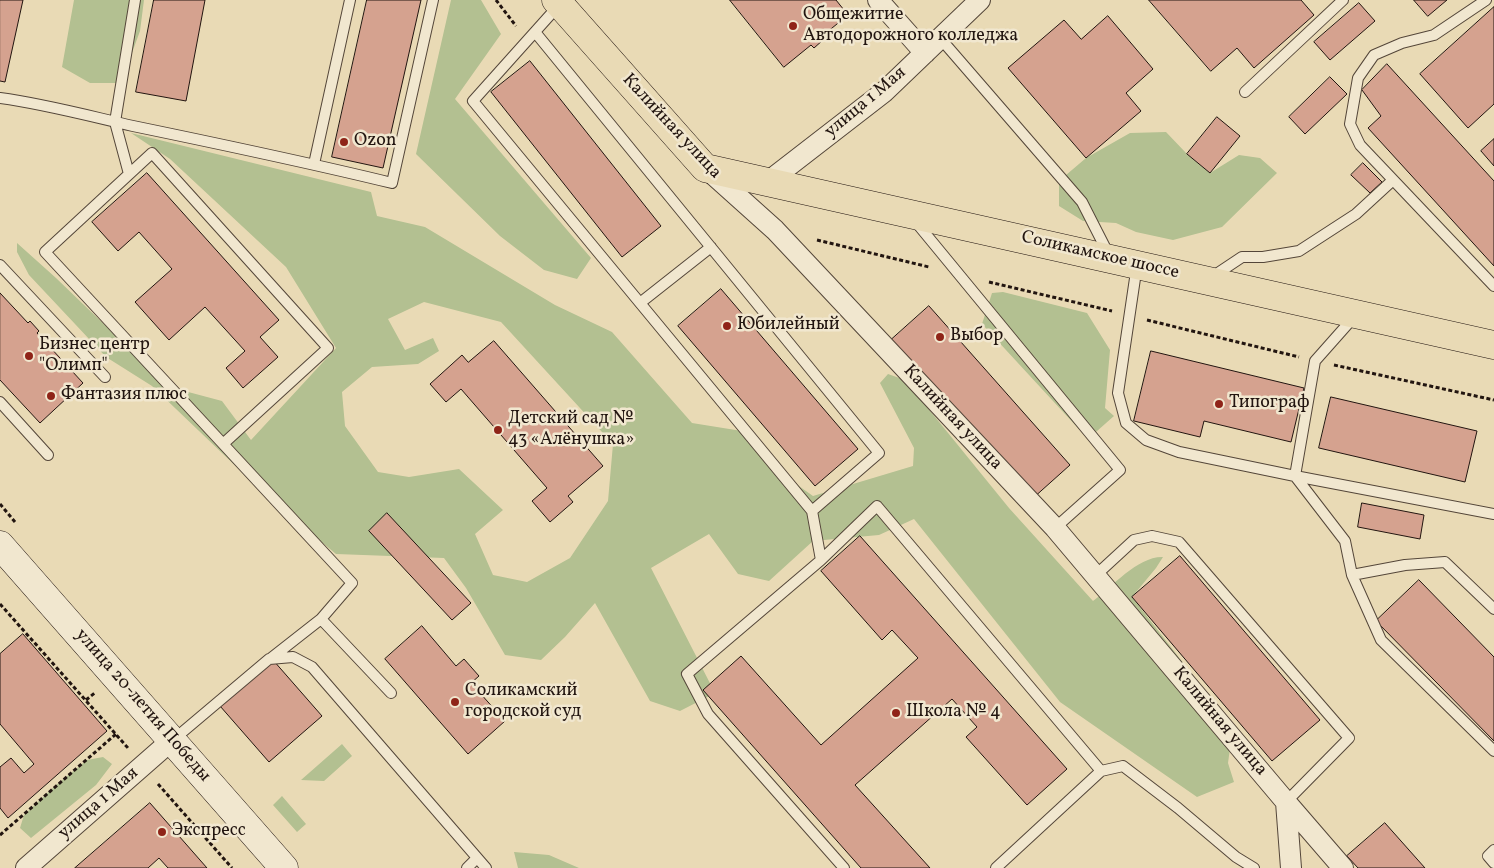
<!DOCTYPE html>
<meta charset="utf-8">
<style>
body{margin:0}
canvas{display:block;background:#e9dab5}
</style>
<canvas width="1494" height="868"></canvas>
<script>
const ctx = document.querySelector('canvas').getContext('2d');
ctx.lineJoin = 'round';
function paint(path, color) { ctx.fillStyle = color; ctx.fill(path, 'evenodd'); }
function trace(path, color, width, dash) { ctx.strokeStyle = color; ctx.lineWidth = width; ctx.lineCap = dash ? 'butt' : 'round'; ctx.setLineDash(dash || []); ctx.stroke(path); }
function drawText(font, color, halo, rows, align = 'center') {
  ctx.font = font + ' Vollkorn,serif'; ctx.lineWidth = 5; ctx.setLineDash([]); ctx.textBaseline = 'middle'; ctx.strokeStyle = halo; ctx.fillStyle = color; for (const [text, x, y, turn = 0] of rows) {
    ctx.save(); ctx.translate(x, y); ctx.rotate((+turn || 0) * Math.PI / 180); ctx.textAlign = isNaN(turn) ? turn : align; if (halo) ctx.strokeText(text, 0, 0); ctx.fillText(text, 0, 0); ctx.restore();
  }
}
const green = new Path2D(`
 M74,0H144L140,31L121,83H90L62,67Z
 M451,0H481L501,34L455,99L591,258L577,279L544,270L500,236L416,154Z
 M1166,132L1187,154L1210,173L1239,155L1260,158L1277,173L1222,227L1173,240L1136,232L1116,223L1083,221L1059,206V181L1086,158L1130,133Z
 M131,133L371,192L377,216L425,227L555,305L612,332L692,423L748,432L796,484L813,496L913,466L914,448L880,383L888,374L905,380L1009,508L1093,601C1112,587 1138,556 1163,557L1156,568L1132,597L1233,727L1228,763L1234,782L1197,797L1060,702L914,519L879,535L813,541L769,581L738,574L709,534L651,568L715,693L680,711L650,701L595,603L565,637L541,660L505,655L466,588L444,558L336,554L269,498L152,386L106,357L29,275L17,252V243L56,278L110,330L162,385L222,401L251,440L336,348L286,267L170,159ZM424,302L501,322L613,444L608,501L570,558L527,582L493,575L475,534L503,510L459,469L409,477L378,472L345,426L342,392L372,367L418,364L439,351L433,338L405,350L388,319Z
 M1003,292L1087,313L1110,350L1105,408L1114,416L1088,439L982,324L992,293Z
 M342,744L352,756L324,781L301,780Z
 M103,757L112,764L96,785L31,838L20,828L24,815L55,786L87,760Z
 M282,796L306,824L297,832L273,805Z
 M514,852L549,855L579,868H518Z`);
const building = new Path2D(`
 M0,0H23L5,82L0,81Z
 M154,0H205L186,101L136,92Z
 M367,0H421L383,168L332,157Z
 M730,0H836L848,15L821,37L823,40L814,48L811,45L784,67Z
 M1149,0H1301L1314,15L1254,68L1237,48L1211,71Z
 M1414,0H1447L1428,16Z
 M1359,3L1375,21L1330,60L1314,42Z
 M1494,7V104L1468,128L1420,74Z
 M1108,16L1153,69L1126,93L1141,111L1086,158L1008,68L1064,20L1081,39Z
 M530,61L661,226L622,257L491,92Z
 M1387,64L1494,181V266L1368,128L1381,116L1362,90Z
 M1330,77L1347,94L1305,134L1289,117Z
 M1217,117L1240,136L1210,173L1187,154Z
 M1494,139V166L1481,151Z
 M1363,163L1382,182L1370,193L1351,175Z
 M147,173L279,320L260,337L278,357L243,388L226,368L245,351L205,307L169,340L135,302L172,269L139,232L118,251L92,222Z
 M721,289L858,449L815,486L678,326Z
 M0,293L28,323L30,321L39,331L37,333L83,383L40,423L0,380Z
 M929,306L1070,465L1032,499L891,340Z
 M494,341L603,466L568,496L573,502L550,522L532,501L547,488L461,389L446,402L430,384L462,355L468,362Z
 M1151,351L1304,388L1291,442L1204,421L1200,437L1134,421Z
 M1331,397L1477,431L1465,482L1319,448Z
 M1362,503L1424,515L1420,539L1358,527Z
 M387,513L471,603L452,620L369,531Z
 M860,536L1067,769L1027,805L966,737L977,727L952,699L855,785L930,868H861L703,690L741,656L821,745L918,658L892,630L882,640L821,571Z
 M1180,556L1320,720L1272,761L1132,597Z
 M1419,580L1494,657V741L1376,621Z
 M422,626L456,666L464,659L479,676L471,683L505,721L468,754L385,659Z
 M23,634L107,731L8,818L0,808V767L11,758L24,773L34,764L0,724V654Z
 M273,660L322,716L269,762L220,706Z
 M150,803L207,868H168L159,858L148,868H75Z
 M1385,823L1425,868H1358L1347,856Z`);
const path = new Path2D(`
 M496,0L516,26
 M817,240L929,267
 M989,282L1112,311
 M1147,320L1299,357
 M1334,365L1494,400
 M0,504L15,522
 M0,604L128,748
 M86,700L96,692
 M158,784L232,868
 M0,835L116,734`);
const service = new Path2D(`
 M1486,0L1434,35L1402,43L1374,55L1358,78L1350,124L1360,145L1494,286
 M535,32L879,453L812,511L473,101L559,5
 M940,38L1082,202L1109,255
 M1245,92L1343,0
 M0,98C45,104 89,116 133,126C220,144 306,162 392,183L433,0
 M314,164L350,0
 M129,174L115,122L135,0
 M915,221L1120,470L1055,528
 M0,265L105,377
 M1137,265L1118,393L1126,423L1146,440L1179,452L1295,476L1494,514
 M1212,277L1242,257H1263L1299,251L1356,214L1393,180
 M640,303L711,247
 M1354,317L1315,361L1295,476L1345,541L1352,575L1381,640L1494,751
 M0,402L48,455
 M223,444L328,348L152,153L45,252L352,583L321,619
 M812,511L821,560L687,674L708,714L844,868
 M821,560L877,506L1101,771
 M1096,575L1134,540L1152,536L1179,542L1349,738L1286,802
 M1352,575L1405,565L1445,562L1494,609
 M270,659L321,619L391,693
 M173,740L269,659L293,657L312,667L486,868
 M1494,850L1488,856L1494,863
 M467,868L477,858
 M996,868L1101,771L1123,766L1178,808L1236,857L1254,868`);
const minor = new Path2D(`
 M878,0L925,53
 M707,169L775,230L1055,528L1286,802L1291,868
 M769,181L884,92L980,0
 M1286,802L1343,868
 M26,868L172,740`);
const secondary = new Path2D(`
 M0,545L284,868`);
const trunk = new Path2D(`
 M556,0L705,168L1494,345`);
const markers = [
 [793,26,5,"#8f2418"],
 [344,142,5,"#8f2418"],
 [727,326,5,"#8f2418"],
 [940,337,5,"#8f2418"],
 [29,356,5,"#8f2418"],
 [51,396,5,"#8f2418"],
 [1219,404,5,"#8f2418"],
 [498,430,5,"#8f2418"],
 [455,702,5,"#8f2418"],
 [896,713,5,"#8f2418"],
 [162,832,5,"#8f2418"]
];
const poiNames = [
 ["Общежитие",803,16],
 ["Автодорожного колледжа",803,37],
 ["Ozon",354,142],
 ["Юбилейный",737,326],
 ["Выбор",950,337],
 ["Бизнес центр",39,346],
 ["\"Олимп\"",39,367],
 ["Фантазия плюс",61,396],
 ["Типограф",1229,404],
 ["Детский сад №",508,420],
 ["43 «Алёнушка»",508,441],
 ["Соликамский",465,692],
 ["городской суд",465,713],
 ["Школа № 4",906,713],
 ["Экспресс",172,832]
];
const streetNames = [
 ["улица 1 Мая",866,103,-40],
 ["Калийная улица",671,127,47],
 ["Соликамское шоссе",1100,256,13],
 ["Калийная улица",952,418,47],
 ["улица 20-летия Победы",142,706,49],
 ["Калийная улица",1219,722,50],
 ["улица 1 Мая",99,804,-41]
];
paint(green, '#b3c091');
paint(building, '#d5a28f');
trace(building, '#221510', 1);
trace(service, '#544639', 12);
trace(minor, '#544639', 22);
trace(secondary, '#221510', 29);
trace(trunk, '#221510', 29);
trace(path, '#221510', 3, [4, 2.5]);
trace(service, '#f1e7cf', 10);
trace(minor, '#f1e7cf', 20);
trace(secondary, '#f1e7cf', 28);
trace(trunk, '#e9dab5', 28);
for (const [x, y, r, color] of markers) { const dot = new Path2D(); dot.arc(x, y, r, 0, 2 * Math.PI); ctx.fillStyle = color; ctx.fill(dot); trace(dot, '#f1e7cf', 2); }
drawText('18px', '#221510', '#f1e7cf', poiNames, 'left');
drawText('18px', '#221510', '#f1e7cf', streetNames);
</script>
